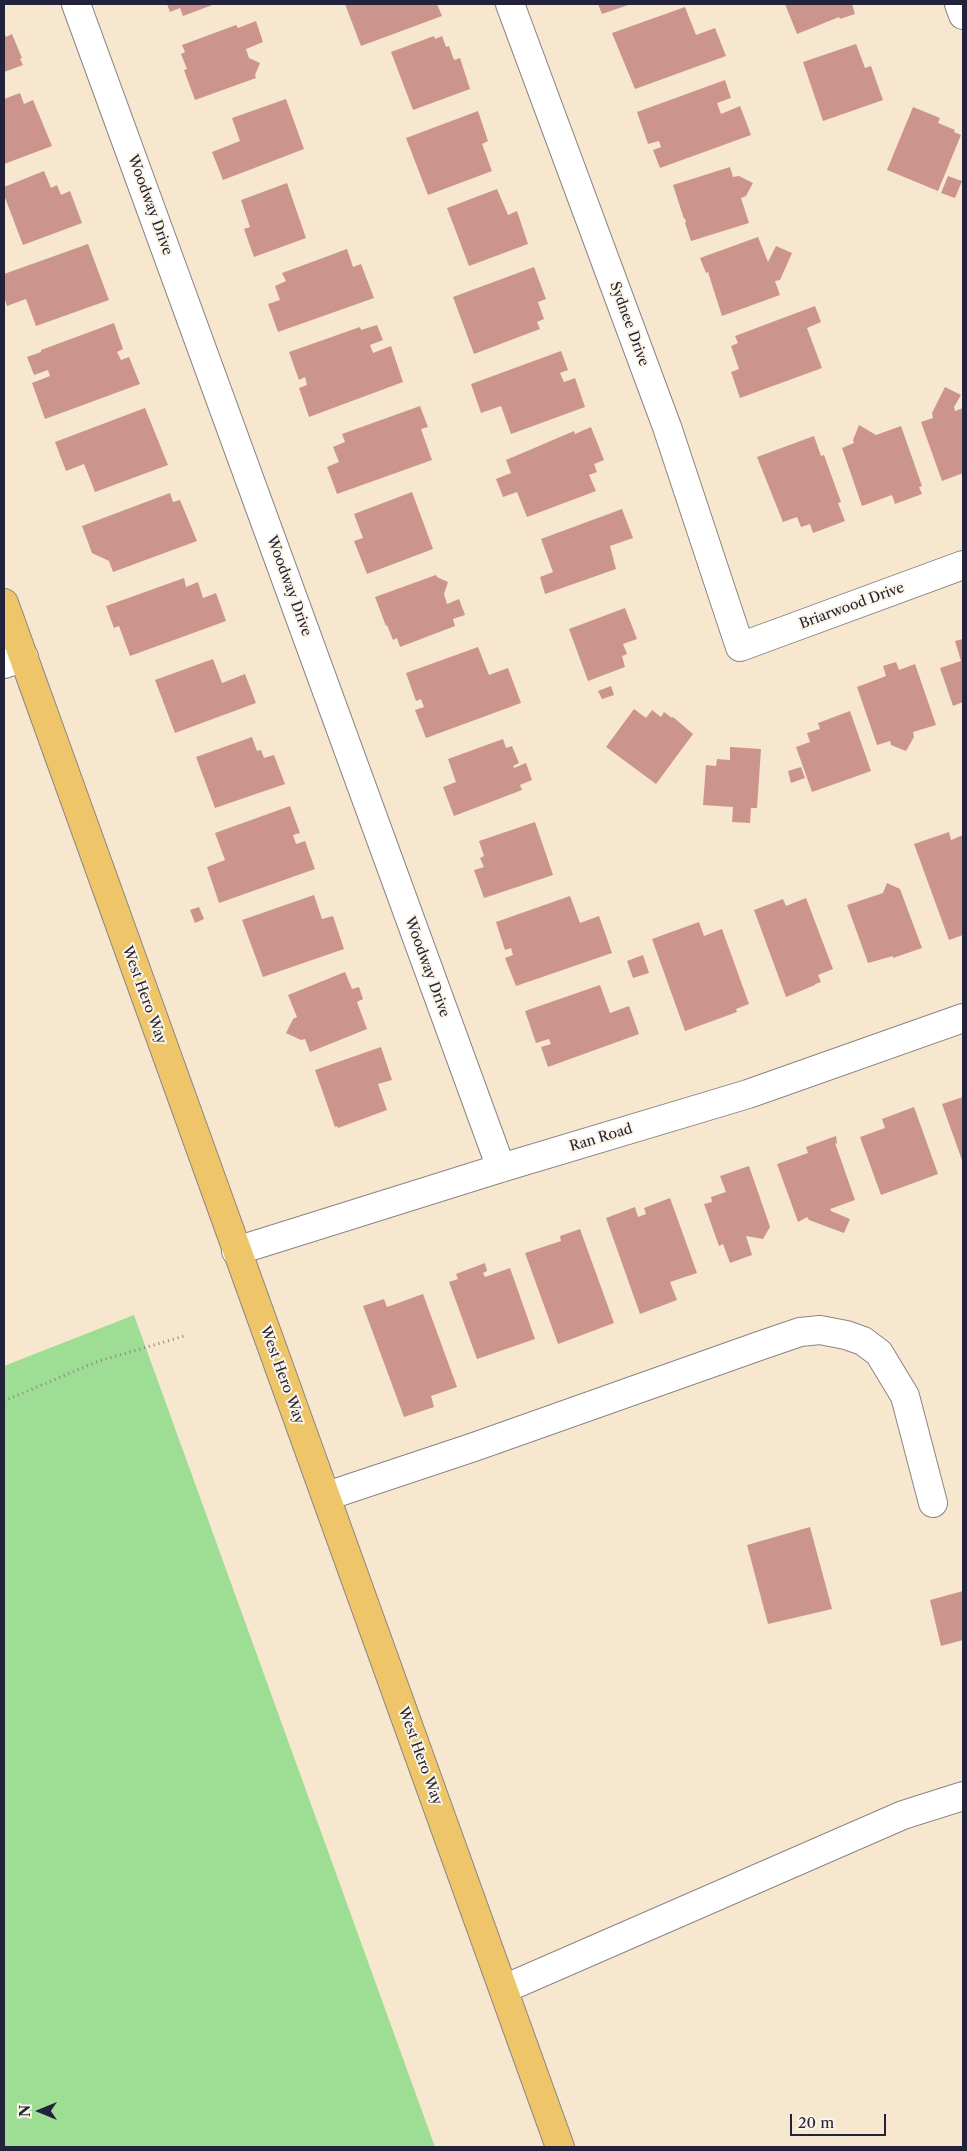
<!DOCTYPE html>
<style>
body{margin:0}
#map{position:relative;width:967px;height:2151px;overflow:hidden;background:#f7e7ce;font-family:"Libre Caslon Text",serif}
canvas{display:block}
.frame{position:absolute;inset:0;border:5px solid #22223b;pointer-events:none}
.north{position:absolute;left:15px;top:2086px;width:50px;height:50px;-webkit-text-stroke:4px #fcf5e5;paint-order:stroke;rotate:270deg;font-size:14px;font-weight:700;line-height:20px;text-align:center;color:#22223b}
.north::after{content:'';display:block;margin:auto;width:18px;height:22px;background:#22223b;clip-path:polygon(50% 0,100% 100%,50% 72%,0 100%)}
.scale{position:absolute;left:790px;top:2114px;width:96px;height:22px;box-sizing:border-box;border:2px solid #22223b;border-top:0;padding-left:6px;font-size:15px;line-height:18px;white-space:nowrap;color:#22223b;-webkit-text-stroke:4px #fcf5e5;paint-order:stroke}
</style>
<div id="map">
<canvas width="967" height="2151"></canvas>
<div class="frame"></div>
<div class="north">N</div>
<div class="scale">20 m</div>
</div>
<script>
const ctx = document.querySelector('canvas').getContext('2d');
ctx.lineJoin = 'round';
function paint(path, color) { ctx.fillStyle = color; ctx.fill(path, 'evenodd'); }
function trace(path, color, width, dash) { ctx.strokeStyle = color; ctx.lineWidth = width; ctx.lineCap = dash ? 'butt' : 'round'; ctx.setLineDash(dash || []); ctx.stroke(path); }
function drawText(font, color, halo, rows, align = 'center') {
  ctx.font = font + ' "Libre Caslon Text",serif'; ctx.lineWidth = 4; ctx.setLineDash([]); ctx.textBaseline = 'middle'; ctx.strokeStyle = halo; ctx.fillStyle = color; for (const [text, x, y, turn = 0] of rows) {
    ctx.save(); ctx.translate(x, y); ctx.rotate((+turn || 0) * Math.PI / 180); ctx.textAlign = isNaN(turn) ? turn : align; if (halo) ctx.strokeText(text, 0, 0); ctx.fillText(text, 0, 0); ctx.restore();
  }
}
const green = new Path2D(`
 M134,1315L435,2147H4V1366Z`);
const building = new Path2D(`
 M167,4H215L183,16L180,8L170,12Z
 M345,4H437L442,16L361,46Z
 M598,4H631L602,14Z
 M785,4H852L855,14L840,19L839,17L797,34Z
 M685,7L696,35L715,28L726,56L635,89L612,33Z
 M256,21L263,42L246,49L249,58L260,63L255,75L256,78L195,100L184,70L187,69L181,54L185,52L182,45L236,25L238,28Z
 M4,32L6,37L12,34L22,58L20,59L23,65L4,72Z
 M434,36L435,39L442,36L446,47L449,46L454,60L460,58L470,89L413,110L391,52Z
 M856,44L865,68L871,66L883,100L823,121L803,62Z
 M725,80L731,98L717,103L721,114L740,106L751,135L660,168L653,150L661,147L659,141L648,144L637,112Z
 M20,93L24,104L33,100L52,146L4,164V99Z
 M286,99L304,149L223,180L212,152L240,141L232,118Z
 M913,107L940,118L938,123L955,130L954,132L961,135L938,191L887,170Z
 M478,111L488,141L482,144L492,171L428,195L406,138Z
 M730,167L733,177L739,176L753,183L746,196L741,198L749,223L691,241L685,223L686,222L685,218L684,219L673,185Z
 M44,171L51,188L57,185L61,195L70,191L82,223L23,245L4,195V187Z
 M948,176L962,181L955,198L941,193Z
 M287,183L306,238L254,257L244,229L250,227L241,200Z
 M497,189L508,215L517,211L528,244L469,266L447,208Z
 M758,237L768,262L776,246L792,253L780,280L775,281L780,295L722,316L708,272L706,273L700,258Z
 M88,244L109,300L36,326L26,299L7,306L4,296V274Z
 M347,249L353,267L361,264L374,298L278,332L268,304L280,300L275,286L286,281L282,273Z
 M534,267L546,299L538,302L544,319L537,322L540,329L474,354L453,297Z
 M815,306L821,322L807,328L822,368L740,398L731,372L739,369L731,346L738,343L735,336Z
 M114,323L123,349L117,352L121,360L129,357L140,384L45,419L32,383L50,376L48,370L34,375L27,357L41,352V350Z
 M377,325L383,340L370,345L373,353L391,346L403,382L309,417L299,388L307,385L305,377L299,380L289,352L360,327L361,330Z
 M561,351L568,370L560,373L564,382L575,378L585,407L511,434L501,406L481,413L471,384Z
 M945,387L961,395L954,407L955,411L963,408V473L942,481L921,422L933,418L932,413Z
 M420,406L428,427L421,429L432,460L337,494L327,467L339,462L333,447L345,442L342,434Z
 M145,408L168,465L95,492L84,464L66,471L55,442Z
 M859,425L876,435L901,426L922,486L919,487L922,494L895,504L892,495L862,506L842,448L854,443L853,440Z
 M591,427L604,460L594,464L597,472L589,475L596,491L527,517L517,492L503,497L496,479L511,473L506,460L574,431L575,434Z
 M814,436L821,456L824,455L841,502L838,503L845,521L813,533L810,524L801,527L797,517L783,522L757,457Z
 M412,492L433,549L367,574L354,541L363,538L354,514Z
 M170,493L173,502L180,500L197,541L113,572L109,561L92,553L82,526Z
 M622,509L633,538L610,546L616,569L545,594L540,577L553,572L541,539Z
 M436,575L437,577L448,582L444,594L447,604L459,599L465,615L453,619L455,626L400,647L397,638L393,640L387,625L386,626L375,597Z
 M184,578L186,587L198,582L203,598L216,593L226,621L130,656L119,626L114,628L106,606Z
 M625,608L637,639L623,644L627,654L622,656L625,667L588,681L569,629Z
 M963,639V702L953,706L940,668L961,661L955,641Z
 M478,647L489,675L508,668L521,703L426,738L415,710L424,707L421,699L416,701L406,673Z
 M213,659L222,683L245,674L256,703L175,733L155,680Z
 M896,662L899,670L915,664L936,725L913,732L914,737L906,751L891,745L890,741L877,745L857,687L886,676L883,666Z
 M611,686L614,695L602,699L598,691Z
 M634,709L646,718L652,710L661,717L664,712L672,718L673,717L693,734L656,784L606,747Z
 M850,711L871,771L812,792L796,747L810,742L807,733L820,729L818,723Z
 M252,737L257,751L261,750L264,758L274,755L285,784L215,808L196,757Z
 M503,739L506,748L512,746L519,763L513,766L514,768L526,763L532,780L520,785L522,790L454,816L443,787L456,782L448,759Z
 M730,747L761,749L757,808H751L750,823L732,822L733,807L703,805L706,765L716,766L717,759L730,760Z
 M801,767L805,778L791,783L788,771Z
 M290,806L300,833L293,835L296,844L305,841L315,869L219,903L207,867L225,860L215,833Z
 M535,822L553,875L484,898L474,870L484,867L480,858L484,856L479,841Z
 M949,832L951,840L963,835V935L949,940L914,844Z
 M887,883L900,889L922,948L893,958V956L868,963L847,905L883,893Z
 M314,895L322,919L333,916L344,949L263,977L242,920Z
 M570,896L580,923L599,916L612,953L516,986L505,958L513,955L511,948L505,950L496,922Z
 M806,898L833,969L818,975L821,982L815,984V985L786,997L754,910L783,899L786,906Z
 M199,907L204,919L195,923L190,910Z
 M699,922L704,936L722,929L749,1004L736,1009L737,1012L685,1031L652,939Z
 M643,955L649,973L633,978L627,961Z
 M345,972L352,989L359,987L363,999L357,1002L367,1029L310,1052L305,1039L301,1040L286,1033L293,1019L297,1017L288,995Z
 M600,985L610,1013L629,1006L639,1034L548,1067L541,1047L551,1044L549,1039L536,1043L525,1011Z
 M381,1047L392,1080L378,1084L387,1110L338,1128L337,1126L335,1127L315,1070Z
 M963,1097V1163L942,1104Z
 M914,1107L938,1174L881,1195L860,1137L885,1128L882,1119Z
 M836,1136L837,1144L835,1143L855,1200L830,1209L831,1211L850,1219L844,1233L809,1220L807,1217L798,1222L777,1164L808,1153L806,1147Z
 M749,1166L770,1227L763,1239L746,1236L752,1255L730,1263L723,1244L719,1246L704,1204L712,1202L711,1197L726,1192L720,1176Z
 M670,1198L697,1273L670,1282L677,1300L640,1314L606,1218L635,1207L638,1217L646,1214L644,1208Z
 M580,1229L614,1323L558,1344L525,1253L561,1241L560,1236Z
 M485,1263L487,1271L483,1273L485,1277L510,1268L535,1339L477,1359L449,1282L458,1279L456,1274Z
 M423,1294L457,1387L431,1396L434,1407L404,1417L363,1306L384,1299L387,1307Z
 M810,1527L832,1609L768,1624L747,1545Z
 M963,1591V1640L941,1646L930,1600Z`);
const path = new Path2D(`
 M4,1401L96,1362L184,1336`);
const minor = new Path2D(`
 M76,4L501,1168
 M510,4L667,427L740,647L963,565
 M959,4L963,15
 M4,664L24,657
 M236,1251L501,1168L748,1094L963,1018
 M327,1496L474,1447L762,1345L800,1332L820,1330L846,1335L863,1341L879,1353L905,1396L933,1503
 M504,1989L903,1815L963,1796`);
const major = new Path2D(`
 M4,603L560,2147`);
const streetNames = [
 ["Woodway Drive",150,205,70],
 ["Sydnee Drive",629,324,70],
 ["Woodway Drive",289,586,70],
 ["Briarwood Drive",852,606,-20],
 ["Woodway Drive",427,967,70],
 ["West Hero Way",144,995,70],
 ["Ran Road",601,1138,-17],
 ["West Hero Way",282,1375,70],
 ["West Hero Way",420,1756,70]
];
paint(green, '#9ede94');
paint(building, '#cb958e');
trace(minor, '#8c8484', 30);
trace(major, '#8c8484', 30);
trace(path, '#8c8484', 3, [1, 4]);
trace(minor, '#fff', 28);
trace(major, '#eec569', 28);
drawText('14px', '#22223b', '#fcf5e5', streetNames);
</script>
